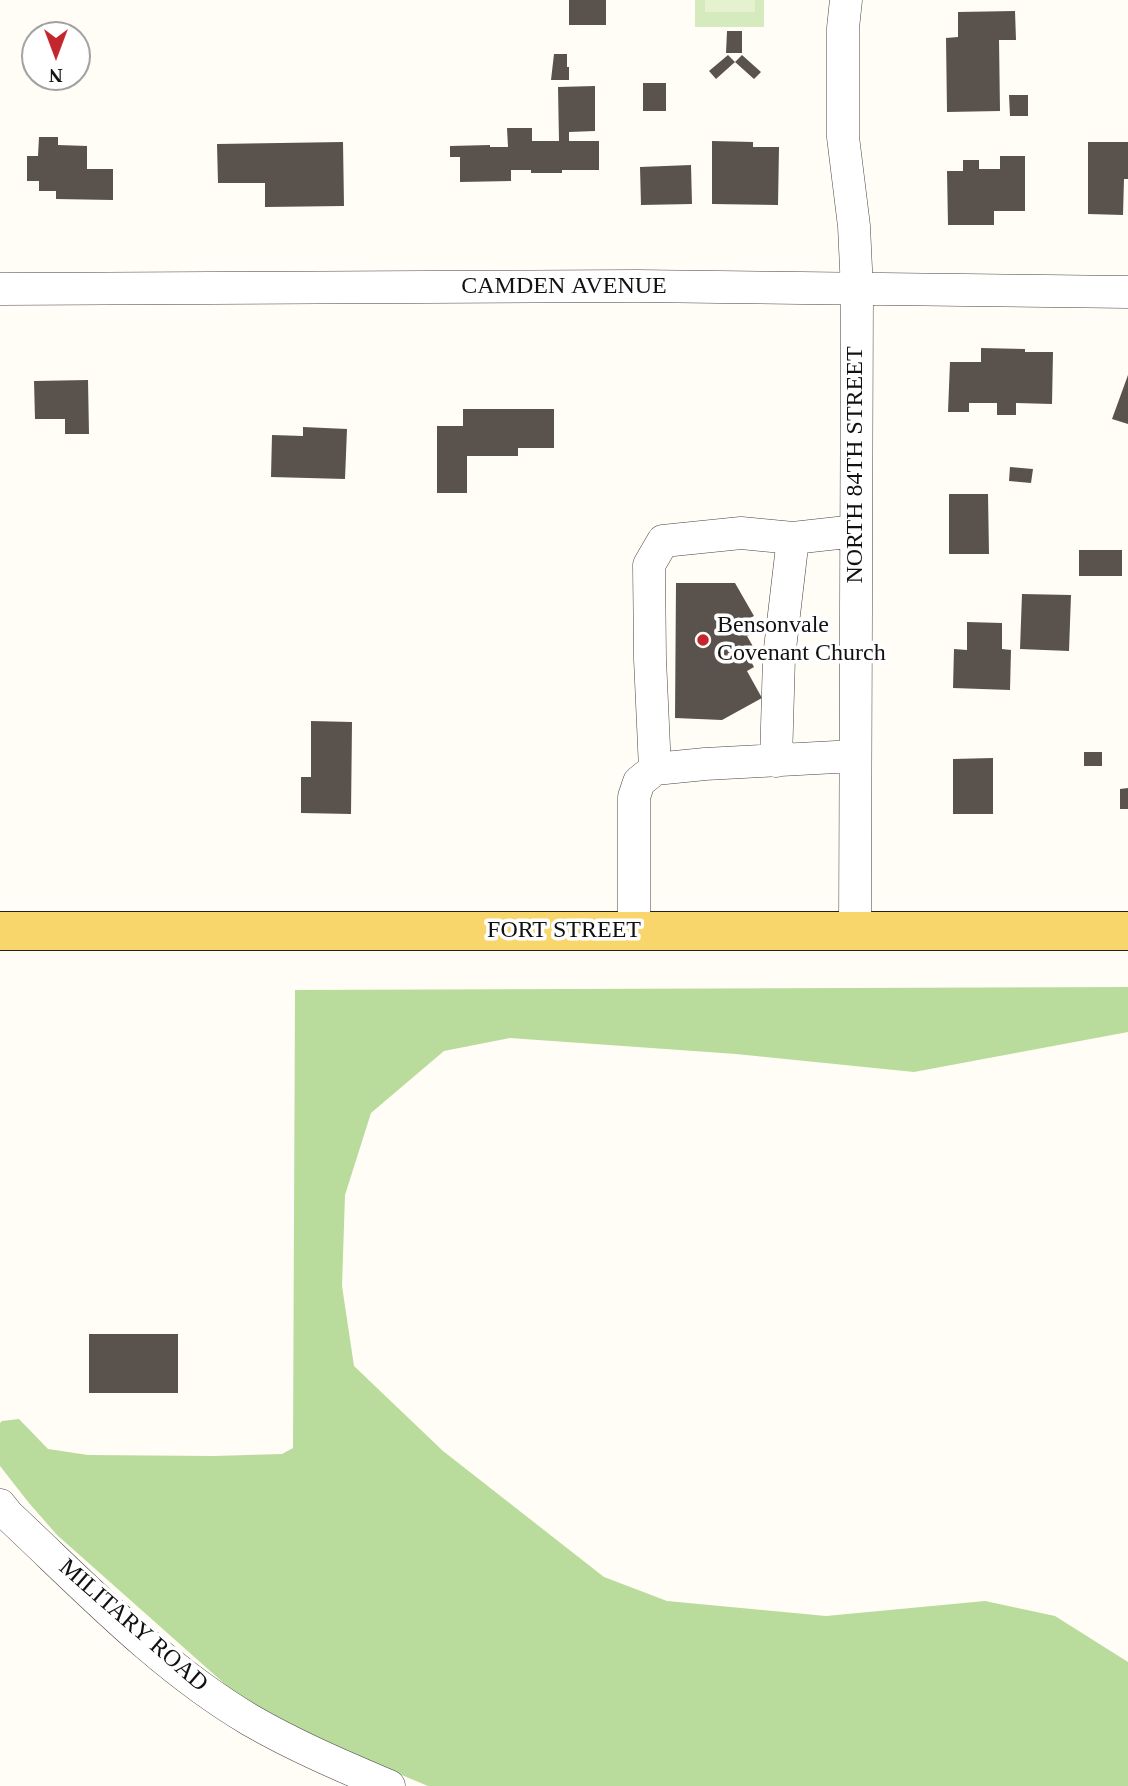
<!DOCTYPE html>
<style>
body{margin:0}
#map{position:relative;width:1128px;height:1786px;overflow:hidden;background:#fffdf5;font-family:"Times New Roman",serif}
canvas{display:block}
.north{position:absolute;left:21px;top:21px;width:70px;height:70px;box-sizing:border-box;background:#fff;border:2px solid #a0a0a0;border-radius:50%;rotate:180deg;font-size:19px;font-weight:700;line-height:28px;text-align:center;color:#111}
.north::after{content:'';display:block;margin:auto;width:24px;height:32px;background:#c4262e;clip-path:polygon(50% 0,100% 100%,50% 72%,0 100%)}
</style>
<div id="map">
<canvas width="1128" height="1786"></canvas>
<div class="north">N</div>
</div>
<script>
const ctx = document.querySelector('canvas').getContext('2d');
ctx.lineJoin = 'round';
function paint(path, color) { ctx.fillStyle = color; ctx.fill(path, 'evenodd'); }
function trace(path, color, width, dash) { ctx.strokeStyle = color; ctx.lineWidth = width; ctx.lineCap = dash ? 'butt' : 'round'; ctx.setLineDash(dash || []); ctx.stroke(path); }
function drawText(font, color, halo, rows, align = 'center') {
  ctx.font = font + ' "Times New Roman",serif'; ctx.lineWidth = 7; ctx.setLineDash([]); ctx.textBaseline = 'middle'; ctx.strokeStyle = halo; ctx.fillStyle = color; for (const [text, x, y, turn = 0] of rows) {
    ctx.save(); ctx.translate(x, y); ctx.rotate((+turn || 0) * Math.PI / 180); ctx.textAlign = isNaN(turn) ? turn : align; if (halo) ctx.strokeText(text, 0, 0); ctx.fillText(text, 0, 0); ctx.restore();
  }
}
const green = new Path2D(`
 M695,0H764V27H695Z`);
const forest = new Path2D(`
 M1128,987V1032L914,1072L736,1054L510,1038L444,1051L371,1113L345,1195L342,1286L354,1366L443,1451L604,1577L667,1601L826,1616L985,1601L1055,1616L1128,1662V1786H428L332,1746L236,1694L57,1535L29,1503L0,1466V1423L2,1421L19,1419L48,1449L88,1455L214,1456L282,1454L293,1448L295,990Z`);
const pitch = new Path2D(`
 M705,0H755V12H705Z`);
const building = new Path2D(`
 M569,0H606V25H569Z
 M1015,11L1016,40H999L1000,111L947,112L946,38L958,37V12Z
 M727,31H742V53H726Z
 M554,54H567V67H569V80H551Z
 M728,55L735,62L716,79L709,71Z
 M742,55L761,72L754,79L735,62Z
 M643,83H666V111H643Z
 M595,86V131L569,132V141H599V170H562V173H531V170H511V181L460,182V157H450V146L490,145V147H508L507,128H532V141H559L558,87Z
 M1009,95H1028V116H1010Z
 M39,137H58V145L87,146V169H113V200L56,199V191H39V181H27V156H38Z
 M712,141L753,142V147H779L778,205L712,204Z
 M343,142L344,206L265,207V183H218L217,144Z
 M1088,142H1128V179H1124L1123,215L1088,214Z
 M1000,156H1025V211H994V225H948L947,171H963V160H979V169H1000Z
 M691,165L692,204L641,205L640,167Z
 M981,348L1025,349V352H1053L1052,404L1016,403V415H997V403H969V412H948L950,362H981Z
 M1128,375V424L1112,419Z
 M88,380L89,434H65V419H35L34,381Z
 M463,409H554V448H518V456H467V493H437V426H463Z
 M303,427L347,429L345,479L271,477L272,435L303,436Z
 M1010,467L1033,469L1031,483L1009,481Z
 M949,494H988L989,554H949Z
 M1079,550H1122V576H1079Z
 M676,583H735L754,616L748,619L755,632L747,636L755,650L747,654L754,667L747,671L762,698L722,720L675,718Z
 M1022,594L1071,595L1069,651L1020,649Z
 M967,622L1002,623V649L1011,650L1010,690L953,688L954,649L967,650Z
 M311,721L352,722L351,814L301,813V777H311Z
 M1084,752H1102V766H1084Z
 M993,758V814H953V759Z
 M1128,788V809H1120V789Z
 M89,1334H178V1393H89Z`);
const minor = new Path2D(`
 M846,0L843,28V137L854,226L857,290L855,931
 M0,289L637,286L1128,292
 M776,761L779,657L793,538L856,531
 M655,769L650,659L649,565L663,541L741,533L793,538
 M634,931V797L639,782L655,769L705,764L855,756
 M0,1505L8,1515C85,1587 159,1666 250,1720C295,1746 342,1766 389,1786`);
const major = new Path2D(`
 M0,931H1128`);
const markers = [
 [703,640,7,"#c4262e"]
];
const streetNames = [
 ["CAMDEN AVENUE",564,287],
 ["NORTH 84TH STREET",856,465,-90],
 ["FORT STREET",564,931],
 ["MILITARY ROAD",133,1626,41]
];
const poiNames = [
 ["Bensonvale",717,626],
 ["Covenant Church",717,654]
];
paint(green, '#d5ebbd');
paint(forest, '#b9dc9c');
paint(pitch, '#e6f2cf');
paint(building, '#5a524d');
trace(minor, '#444', 33);
trace(major, '#222', 40);
trace(minor, '#fff', 32);
trace(major, '#f9d66b', 38);
for (const [x, y, r, color] of markers) { const dot = new Path2D(); dot.arc(x, y, r, 0, 2 * Math.PI); ctx.fillStyle = color; ctx.fill(dot); trace(dot, '#fff', 2.5); }
drawText('24px', '#111', '#fff', streetNames);
drawText('24px', '#111', '#fff', poiNames, 'left');
</script>
